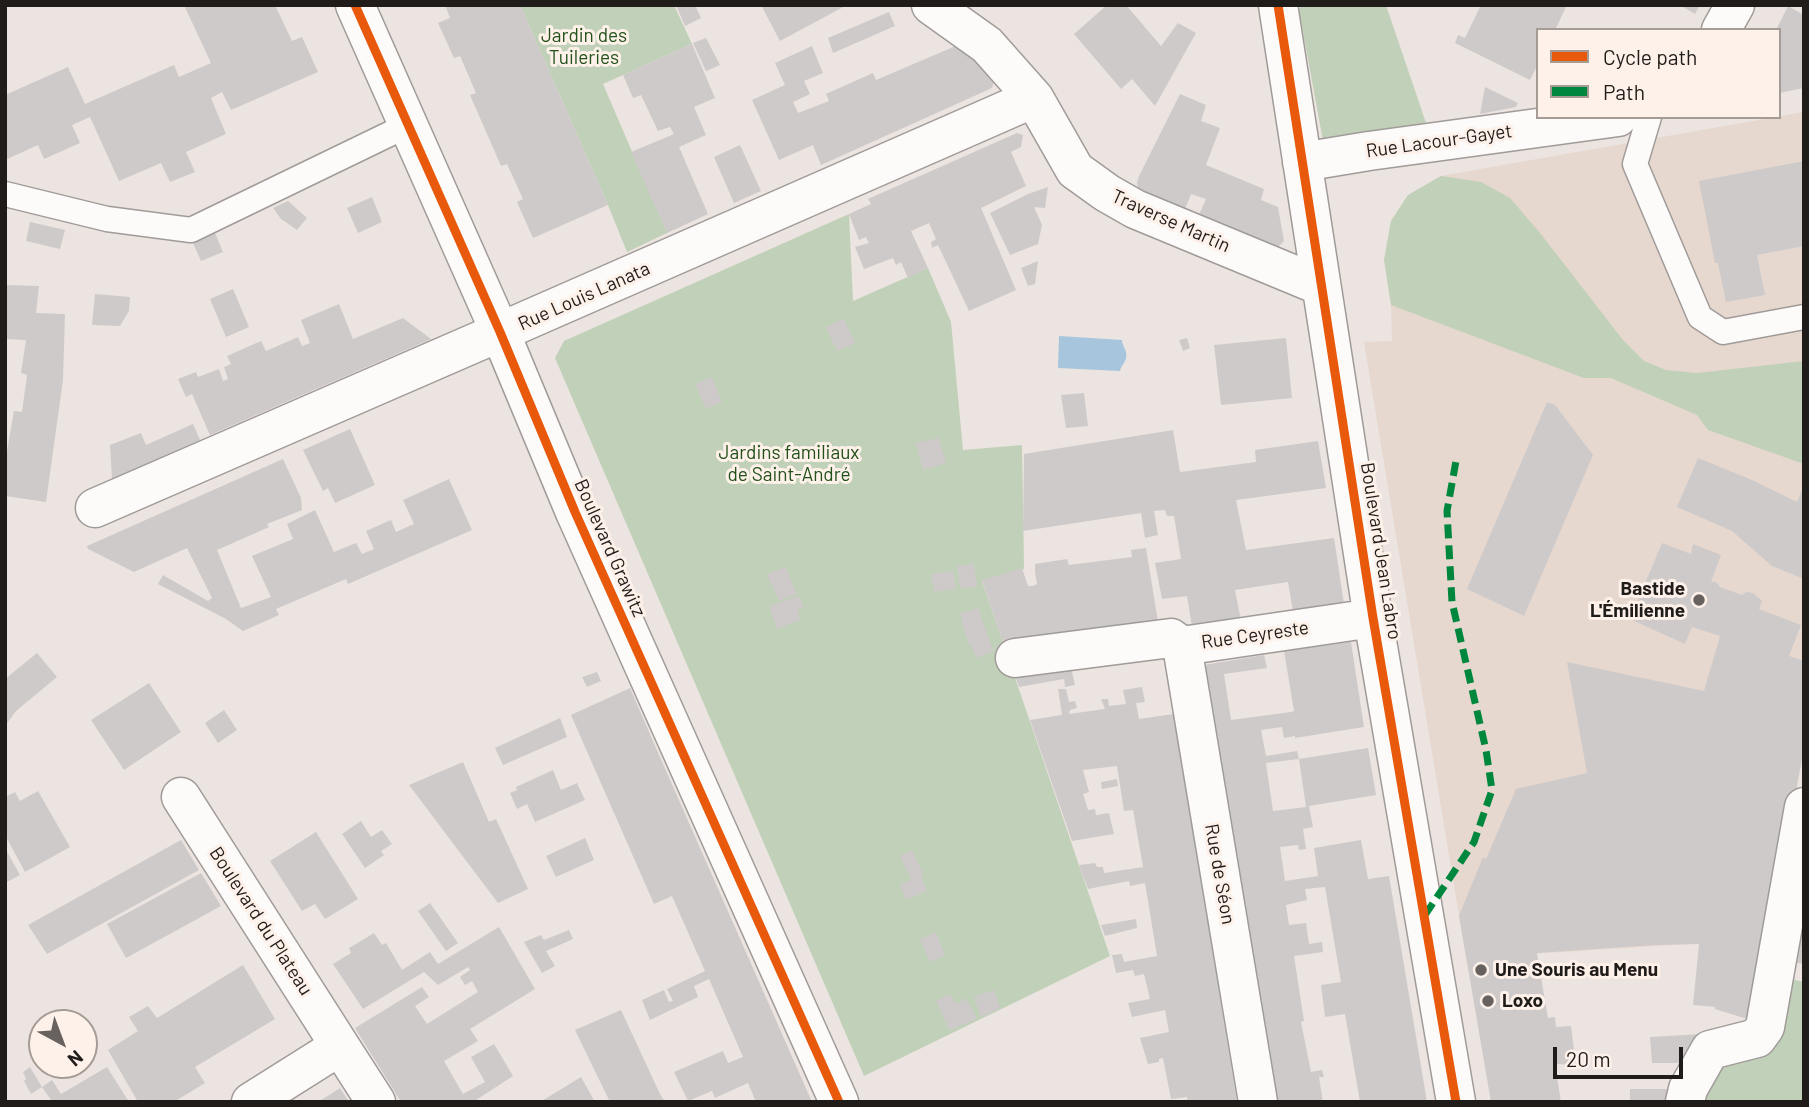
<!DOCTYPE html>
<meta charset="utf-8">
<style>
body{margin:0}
#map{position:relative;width:1809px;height:1107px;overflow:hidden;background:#ece4e0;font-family:Barlow,sans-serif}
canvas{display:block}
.frame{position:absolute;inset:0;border:7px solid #201c19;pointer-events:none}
.legend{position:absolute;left:1536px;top:28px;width:245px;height:91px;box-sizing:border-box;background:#fdf1e9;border:2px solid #a59c96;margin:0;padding:9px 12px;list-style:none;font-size:21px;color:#201c19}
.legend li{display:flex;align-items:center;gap:14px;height:35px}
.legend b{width:35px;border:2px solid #a59c96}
.north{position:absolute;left:28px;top:1009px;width:70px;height:70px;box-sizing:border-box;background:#fdf1e9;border:2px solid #a59c96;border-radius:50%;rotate:139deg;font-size:19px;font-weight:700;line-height:28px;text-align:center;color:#201c19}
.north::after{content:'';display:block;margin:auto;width:24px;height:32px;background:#67625f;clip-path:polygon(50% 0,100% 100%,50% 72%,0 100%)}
.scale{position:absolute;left:1553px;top:1047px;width:130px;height:32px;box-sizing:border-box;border:4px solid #201c19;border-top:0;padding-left:9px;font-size:21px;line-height:24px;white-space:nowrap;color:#201c19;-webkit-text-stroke:5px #fdf1e9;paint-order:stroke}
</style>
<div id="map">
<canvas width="1809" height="1107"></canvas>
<div class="frame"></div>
<ul class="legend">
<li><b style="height:9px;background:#e8590c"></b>Cycle path</li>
<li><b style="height:9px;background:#00873e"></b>Path</li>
</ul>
<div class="north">N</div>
<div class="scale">20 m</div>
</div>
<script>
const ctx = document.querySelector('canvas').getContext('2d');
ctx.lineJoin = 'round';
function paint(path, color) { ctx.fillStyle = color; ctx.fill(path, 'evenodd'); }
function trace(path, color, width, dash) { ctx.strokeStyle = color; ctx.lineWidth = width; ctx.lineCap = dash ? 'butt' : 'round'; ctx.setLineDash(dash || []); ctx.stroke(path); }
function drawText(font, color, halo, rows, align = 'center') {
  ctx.font = font + ' Barlow,sans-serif'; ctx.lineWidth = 6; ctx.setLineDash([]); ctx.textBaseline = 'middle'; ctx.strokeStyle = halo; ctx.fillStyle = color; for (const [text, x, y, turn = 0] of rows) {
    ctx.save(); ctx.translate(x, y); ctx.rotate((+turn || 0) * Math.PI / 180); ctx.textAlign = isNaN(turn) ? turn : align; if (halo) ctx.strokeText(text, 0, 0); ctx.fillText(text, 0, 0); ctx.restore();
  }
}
const built = new Path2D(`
 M1804,112V749L1754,1021L1715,1009L1722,942L1466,958L1364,342L1392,341L1391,305L1384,260L1391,221L1408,195L1441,176Z`);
const green = new Path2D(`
 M520,5H674L692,44L603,84L667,233L627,252L608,205Z
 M1301,5H1386L1426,123L1323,141L1299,10Z
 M1441,176L1481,182L1510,198L1540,233L1623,340L1644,361L1666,370L1697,373L1804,361V464L1708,430L1697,415L1611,378H1584L1391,305L1384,260L1391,221L1408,195Z
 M849,214L853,301L928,268L951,322L963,450L1022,445L1024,569L982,581L1110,956L864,1076L555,358L564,341Z
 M1783,977L1804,982V1102H1698Z`);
const water = new Path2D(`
 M1059,336L1122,340C1122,346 1128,351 1126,358C1125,363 1121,366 1120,371L1058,368Z`);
const building = new Path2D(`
 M184,5H275L292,41L302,37L318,72L231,110L222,92L211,98L226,134L186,152L195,172L170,182L161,163L119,181L90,117L72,125L80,143L44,159L38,145L5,160V95L68,67L85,104L174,65L179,77L211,63Z
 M445,5H520L608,205L533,238L517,202L523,199L507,164L501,166L470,95L476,93L460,56L454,58L438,23L450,18Z
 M676,5H695L701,18L685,26Z
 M761,5H847L780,41Z
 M1107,5H1126L1161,46L1178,23L1196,33L1155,106L1132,79L1121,89L1074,34Z
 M1481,5H1567L1555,30H1538V64L1530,80L1455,43L1458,35L1465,38Z
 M1680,5H1700L1695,14Z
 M1788,6L1804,15V88L1779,93V30H1776Z
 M889,12L895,26L833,53L828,38Z
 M706,38L720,65L706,71L693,43Z
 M965,42L996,74L992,88L821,165L813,145L779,160L752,100L785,85L775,63L812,46L823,73L804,81L810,94L793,102L798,113L829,101L826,94L873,73L876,80Z
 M692,44L715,98L694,107L706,135L679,147L708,214L667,233L631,152L674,134L670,127L658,131L641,95L633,98L623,75Z
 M1485,87L1518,103L1516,107L1480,114Z
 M1180,94L1206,105L1201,121L1220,128L1206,165L1264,189L1261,200L1278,207L1284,241L1275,250L1198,217L1206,199L1191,194L1184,212L1138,189L1137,182L1139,176Z
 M1017,133L1023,135L1021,147L1011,152L1026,186L981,208L1016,290L969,311L938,245L932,248L931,242L936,239L929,223L911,231L928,268L908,278L901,262L896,265L893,258L864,269L855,247L869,243L866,237L859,240L849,214L871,204L868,199Z
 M740,145L761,191L734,203L714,157Z
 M1804,161V246L1757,255L1765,295L1726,302L1718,263H1715L1699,181Z
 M1048,187L1045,208L1034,207L1042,225L1038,244L1010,255L990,213L1028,194Z
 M372,197L382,222L358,233L347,208Z
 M288,201L307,218L297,230L281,219L273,208Z
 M30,222L65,230L60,249L26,241Z
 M215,233L223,252L201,261L193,243Z
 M1038,261L1035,284L1028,286L1021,268Z
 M5,285L39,286L36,313L65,314L63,380L46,502L5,496V451H7L14,411L22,412L27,375L21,373L26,340L5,339Z
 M233,289L249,327L226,337L210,299Z
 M95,294L130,297L129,311L120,326L92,325Z
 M339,304L353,339L403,318L431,339L210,435L192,394L186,397L178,379L196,372L198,377L219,369L223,381L228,379L224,367L231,364L227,356L261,341L266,351L298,337L302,346L310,343L301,320Z
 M844,319L855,343L837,351L826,327Z
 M1187,338L1190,348L1183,351L1179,340Z
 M1286,338L1292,398L1221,405L1214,345Z
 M712,377L722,402L706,409L695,384Z
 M1084,393L1088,426L1066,428L1061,395Z
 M1547,402L1555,405L1593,455L1524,616L1467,589Z
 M193,424L200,440L112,480L110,445L141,433L146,445Z
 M350,429L375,485L335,503L328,488L323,491L303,450Z
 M1173,430L1180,472L1256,462L1255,450L1318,441L1326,488L1236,500L1246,550L1334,538L1345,611L1294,618L1288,582L1235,590L1242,626L1193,633L1187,596L1162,599L1155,563L1181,559L1174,516H1167L1165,510L1154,511L1158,535L1145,538L1141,513L1023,531L1024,454Z
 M939,438L946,463L923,470L916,443Z
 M1698,458L1752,480L1797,502L1804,485V579L1772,566L1732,531L1677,507Z
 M283,459L301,498L302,510L267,524L269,527L217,550L241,608L271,597L252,556L293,539L287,524L315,510L334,552L356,543L362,554L374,549L366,531L391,520L396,532L414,524L403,500L449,479L472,530L348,584L346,579L276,609L279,615L243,631L226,619L158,584L163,575L208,601L212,598L187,548L134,572L88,549L87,546Z
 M1662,543L1691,554L1693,544L1721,555L1711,582H1716L1720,587L1742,595L1746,592L1753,593L1762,601L1759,609L1801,625L1789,656L1804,661V747L1754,1021L1715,1009V1007L1693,1005L1699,944L1655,945L1537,953L1548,1018L1555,1017L1556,1027L1571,1026L1576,1065L1555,1064L1561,1102H1491L1459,916L1483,857L1486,859L1516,789L1587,773L1567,662L1704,691L1720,636L1692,627L1685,644L1630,619Z
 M1146,548L1159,628L1006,652L982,580L1022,568L1028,586H1033L1037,584L1035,572V564L1067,559L1069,565L1132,557L1131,550Z
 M974,564L977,587L960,588L957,566Z
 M785,567L797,594L779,601L767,575Z
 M953,571L956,589L934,592L931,574Z
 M799,596L804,607L797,610L801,619L777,629L769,606Z
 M978,608L993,651L976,658L971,645H969L961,621H963L960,614Z
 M1351,642L1364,727L1295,738V736L1284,738L1282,727L1261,730L1266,756L1297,751L1299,759L1266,763L1273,811L1306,807L1299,759L1368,748L1376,795L1309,806L1313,827L1303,829L1306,849L1299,850L1298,845L1280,847L1285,881L1318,876L1314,848L1361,840L1368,879L1389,876L1427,1102H1360L1345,1014L1325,1017L1321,985L1341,982L1325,887L1305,889L1307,900L1286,905L1289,925L1306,923L1309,944L1322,942L1323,952L1294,956L1304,1021L1301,1022L1311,1072L1322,1070L1324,1077H1319L1323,1102H1269L1198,666L1264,655L1267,668L1224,674L1231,720L1291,712L1294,711L1284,651Z
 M37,653L57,677L16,711L5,726V679Z
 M1071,667L1075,685L1065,687L1064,679L1019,687L1013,669Z
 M597,672L601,681L587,687L582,677Z
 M149,683L181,732L124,770L91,720Z
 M1142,687L1145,702L1136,703L1139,719L1174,714L1237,1102H1188L1187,1097L1171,1099L1163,1058L1159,1059V1062L1148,1064L1140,1038L1169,1032L1165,1010L1132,1017L1128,1003L1150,999L1144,974L1135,976L1133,970L1116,973L1112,955L1122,954L1124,962L1157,956L1145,883L1130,886L1129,881L1088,889L1079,865L1095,863L1097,867H1103L1104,873L1143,867L1133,810L1124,811L1117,766L1083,770L1089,792L1083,794L1088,810L1095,809L1096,815L1109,813L1114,834L1072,841L1030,720L1062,715L1058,689H1066L1069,702L1075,701L1077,708L1070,710L1069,714L1105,709L1101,699H1108L1109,706L1126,704L1123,690Z
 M630,688L656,748L812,1102H756L748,1083L715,1098L712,1091L688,1101L674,1072L723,1051L728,1063L743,1057L709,979L694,986L698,997L650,1020L642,1000L664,990L669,1002L673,1001L667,989L705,971L672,896L654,904L571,715Z
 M224,710L237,730L218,743L205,723Z
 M560,718L567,737L503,765L495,748Z
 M463,762L489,822L496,819L528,889L498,903L409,785Z
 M553,770L561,790L577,783L585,800L535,822L527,804L517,809L510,793L517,790L516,787Z
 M1117,779L1118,786L1102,789L1101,782Z
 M38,791L70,847L25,872L5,835V797L15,792L20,801Z
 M361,821L371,837L382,830L392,844L381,851L384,855L365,868L342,834Z
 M316,832L358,899L325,919L315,904L302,911L270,861Z
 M585,838L594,860L556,877L546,856Z
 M181,840L199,870L47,954L28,925Z
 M5,848L20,875L5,883Z
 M912,850L924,876H921L927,891L906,900L900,884L911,880L900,856Z
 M1804,869V964L1786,961Z
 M201,873L221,906L126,958L107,924Z
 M430,903L458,943L446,951L418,911Z
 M1136,919L1137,928L1105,936L1101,925Z
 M499,927L535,989L470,1029L478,1041L444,1061L463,1094L485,1082L471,1057L494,1044L513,1076L473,1102H401L355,1028L422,987L429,997L415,1006L427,1024L478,992L472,981L465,985L460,977L470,970L468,967L438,985L424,972L363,1009L333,964L351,953L349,948L374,933L382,945L386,943L402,970L430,952L438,964Z
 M569,930L573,939L546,951L555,966L542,973L524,942L541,935L544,940Z
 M936,932L945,955L930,962L920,939Z
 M243,965L275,1019L195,1067L205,1083L174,1102H138L108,1050L138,1031L129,1017L148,1006L157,1018Z
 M994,990L1000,1008L981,1017L974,997Z
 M950,994L957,1004L966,998L977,1019L949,1030L936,1001Z
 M621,1010L660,1094L665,1102H610L575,1030Z
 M1701,1034L1686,1063H1652L1650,1037Z
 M30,1067L42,1087L31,1094L24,1081L26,1079L23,1072Z
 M107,1067L129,1102H48L51,1100L42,1087L52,1080L61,1094Z
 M581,1077L595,1102H540Z
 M340,1088L349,1102H318Z
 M1630,1089H1674L1671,1102H1630Z`);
const service = new Path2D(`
 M1649,117L1635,164L1700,317L1723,332L1804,317
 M5,194L107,219L191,230L408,125`);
const minor = new Path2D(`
 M355,5L500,332L575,512L839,1102
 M931,5L987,45L1034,98L1075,170L1107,193L1135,209L1321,286
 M1278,5L1373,618L1456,1102
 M1721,30L1735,5
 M1302,162L1369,151L1618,117
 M95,508L500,332L1034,98
 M1182,646L1258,1102
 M1015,658L1171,638L1182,646L1373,618
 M181,797L340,1046
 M251,1102L340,1046L376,1102
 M1685,1102L1688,1089L1710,1050L1757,1038L1765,1027L1804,807`);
const quiet = new Path2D(`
 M1425,915L1474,842L1492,790L1486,750L1452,602L1447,511L1456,461`);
const cycleway = new Path2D(`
 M355,5L500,332L575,512L839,1102
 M1278,5L1373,618L1456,1102`);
const markers = [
 [1699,600,7,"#67625f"],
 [1481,970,7,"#67625f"],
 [1488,1001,7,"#67625f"]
];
const parkNames = [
 ["Jardin des",584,36],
 ["Tuileries",584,58],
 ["Jardins familiaux",789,453],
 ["de Saint-André",789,475]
];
const streetNames = [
 ["Rue Lacour-Gayet",1439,141,-8],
 ["Traverse Martin",1171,221,24],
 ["Rue Louis Lanata",584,296,-24],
 ["Boulevard Grawitz",610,548,66],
 ["Boulevard Jean Labro",1381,551,81],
 ["Rue Ceyreste",1255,635,-8],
 ["Rue de Séon",1220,874,80],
 ["Boulevard du Plateau",261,921,57]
];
const poiNames = [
 ["Bastide",1685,589,"right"],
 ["L'Émilienne",1685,611,"right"],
 ["Une Souris au Menu",1495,970],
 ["Loxo",1502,1001]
];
paint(built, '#e6d8cf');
paint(green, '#c1d0b8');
paint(water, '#a7c5dc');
paint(building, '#cecaca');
trace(service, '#a09b98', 27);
trace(minor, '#a09b98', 41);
trace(service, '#fcfbfa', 24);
trace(minor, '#fcfbfa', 38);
trace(quiet, '#00873e', 7, [14, 7]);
trace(cycleway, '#e8590c', 9);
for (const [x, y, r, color] of markers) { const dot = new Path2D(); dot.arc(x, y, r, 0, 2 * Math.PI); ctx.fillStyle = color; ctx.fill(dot); trace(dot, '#fdf1e9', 2.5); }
drawText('19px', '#22511a', '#fdf1e9', parkNames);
drawText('19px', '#201c19', '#fdf1e9', streetNames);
drawText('bold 19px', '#201c19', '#fdf1e9', poiNames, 'left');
</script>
